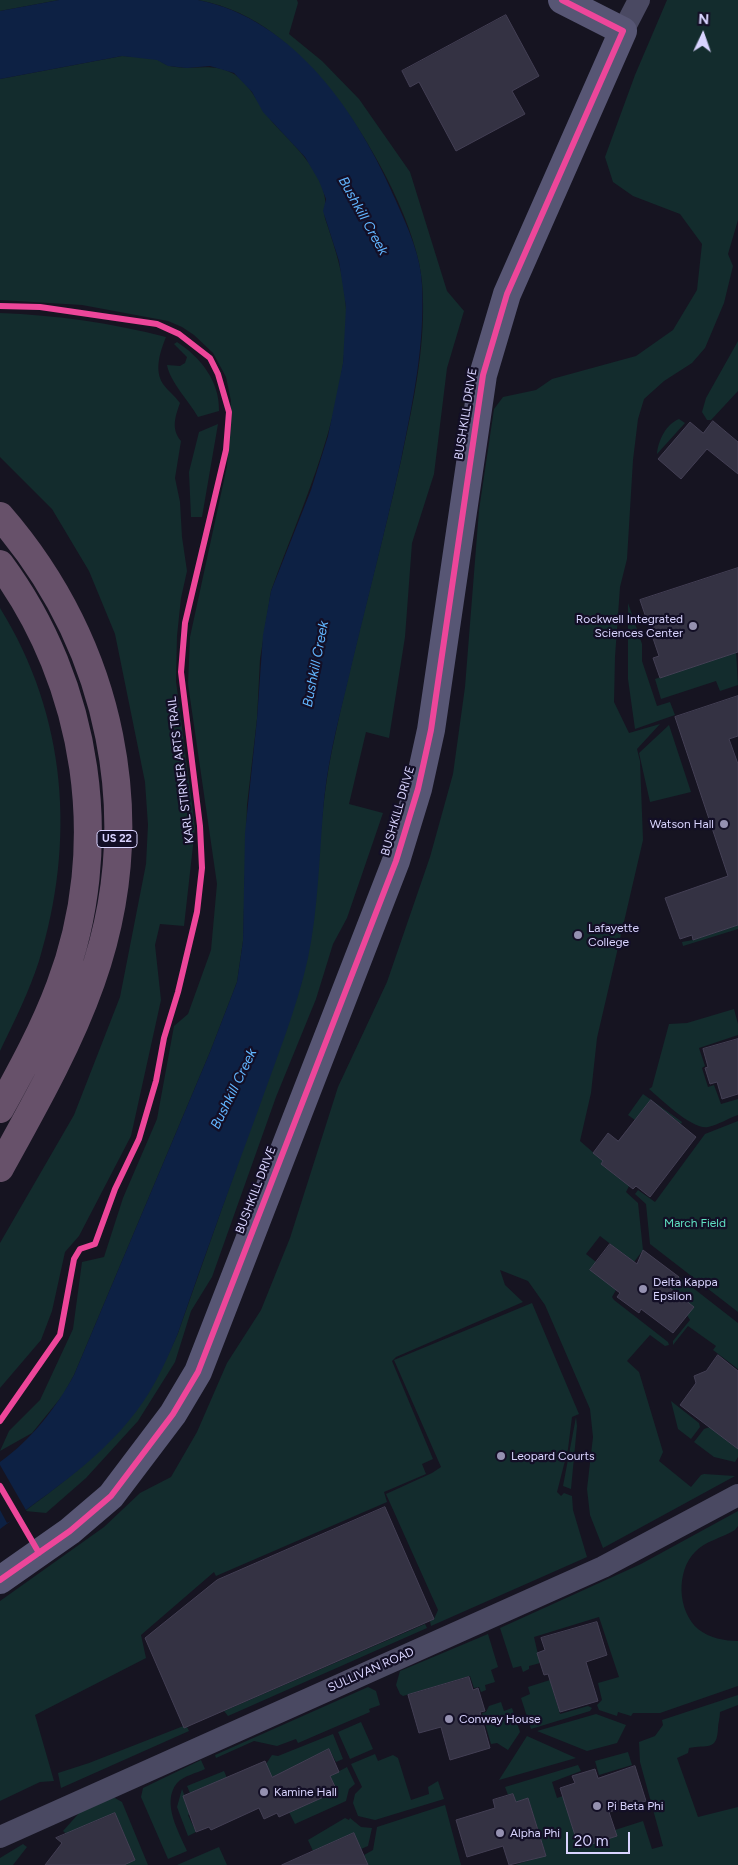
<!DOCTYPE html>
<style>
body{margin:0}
#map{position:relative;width:738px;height:1865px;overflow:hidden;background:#161421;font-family:Figtree,sans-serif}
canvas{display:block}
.north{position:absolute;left:678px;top:10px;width:50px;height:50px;-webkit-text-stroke:4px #130f26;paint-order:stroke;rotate:3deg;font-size:14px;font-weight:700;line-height:20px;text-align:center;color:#d9d4ff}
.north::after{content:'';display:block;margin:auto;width:18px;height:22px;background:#d9d4ff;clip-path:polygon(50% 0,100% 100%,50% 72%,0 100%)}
.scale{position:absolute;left:566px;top:1832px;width:64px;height:22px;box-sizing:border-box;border:2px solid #d9d4ff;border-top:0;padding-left:6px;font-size:15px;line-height:18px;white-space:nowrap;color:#d9d4ff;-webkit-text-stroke:4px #130f26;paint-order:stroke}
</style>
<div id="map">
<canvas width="738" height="1865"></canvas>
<div class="north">N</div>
<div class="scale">20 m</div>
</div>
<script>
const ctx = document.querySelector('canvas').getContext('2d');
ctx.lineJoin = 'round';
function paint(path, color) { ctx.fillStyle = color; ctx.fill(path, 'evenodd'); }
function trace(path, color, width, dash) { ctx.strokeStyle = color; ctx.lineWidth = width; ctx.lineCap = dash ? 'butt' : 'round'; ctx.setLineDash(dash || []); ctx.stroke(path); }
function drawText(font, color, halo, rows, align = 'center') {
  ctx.font = font + ' Figtree,sans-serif'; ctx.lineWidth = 4.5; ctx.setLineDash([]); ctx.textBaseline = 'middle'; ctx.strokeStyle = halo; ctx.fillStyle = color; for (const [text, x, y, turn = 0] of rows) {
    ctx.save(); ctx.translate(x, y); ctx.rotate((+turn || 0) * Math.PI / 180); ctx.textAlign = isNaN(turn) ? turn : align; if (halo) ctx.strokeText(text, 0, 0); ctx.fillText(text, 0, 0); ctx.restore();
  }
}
const green = new Path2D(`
 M0,0H59L0,11Z
 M198,0H297L298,3L289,34L322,61L359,99L410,172L447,291L464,311L447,368L434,474L412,543L405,637L389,738L366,732L349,804L383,813L347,918L333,944L316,999L276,1097L212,1277L191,1311L175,1362L138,1421L86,1478L46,1513L25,1511C99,1457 141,1418 178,1333L301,984C320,907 316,827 332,750C352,652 380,555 402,456C414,400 427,340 422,282C417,225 370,139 334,95C295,48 260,12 198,0Z
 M667,0H738V220L728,254L733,266L724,303L705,348L692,363L664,381L644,399L638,419L633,460L627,559L620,587L615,657L614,702L629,733L660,724L637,749L640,761L643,840L597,1038L591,1093L580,1141L603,1161L601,1164L629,1186L626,1192L638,1203L643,1250L634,1262L600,1236L586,1254L596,1262L616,1290L612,1297L614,1300L668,1342L669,1345L665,1346L650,1335L627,1361L639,1372L663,1452L659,1461L691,1487L701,1475L704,1474L735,1476L603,1548L590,1515L587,1489L593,1437L590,1409L545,1305L528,1281L500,1270L505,1285L523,1302L396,1357L392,1361L433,1459L422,1464L426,1474L384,1492L387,1502L216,1576L214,1572L141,1635L146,1658L35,1715L54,1781L40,1782L0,1801V1601L104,1527L140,1493L171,1477L197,1432L227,1363L261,1310L290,1238L338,1087L387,982L430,857L453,774L465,687L479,510L494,409L503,397L536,390L552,379L636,356L673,330L697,290L702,244L680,214L633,196L613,182L605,157L635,75Z
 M122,56C133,57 146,57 156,59C161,61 165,65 170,66C191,71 212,62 232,73C249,81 262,111 275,125C292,143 323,172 325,199C326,210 322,210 327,224C336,251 345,280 346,309C349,409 304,499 271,591L260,659L257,719L247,805L243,941L237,982L210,1052L74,1375L63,1395L32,1433L0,1451L9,1431L40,1400L73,1329L82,1262L104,1257L123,1198L157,1119L174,1026L188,1014L211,950L217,884L188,684L190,637L227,466L231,401L226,377L213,353L194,335L182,327L168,321L82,305L0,300V79Z
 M0,313C56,315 112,323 166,337C160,352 154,370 163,384C168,391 175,396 180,403C175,417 171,429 181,441L175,478L180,502L182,537L187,571L181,598L177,636L176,681L195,828L184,926L160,924L155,945L161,1000L131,1136L79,1236L65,1252L52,1311L41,1340L0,1388V1243L74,1115L120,997L146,864L148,825L145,782L115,634L89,571L52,509L0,457Z
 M738,341V391L711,420H707L702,412L706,398Z
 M177,342C200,357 220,381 219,411L198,417C189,401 170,382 167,365L180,366L185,363L187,357L174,344Z
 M679,419L685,423L657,454C658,441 666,424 679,419Z
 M218,424L202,517H191L189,472L199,432Z
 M628,603L642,644V661L657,706L670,702L675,715L635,729L628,679Z
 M0,608C67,716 76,841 39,961C29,992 14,1022 0,1051Z
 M736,652L738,685L720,691L716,681L661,699L655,679Z
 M669,725L691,792L650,802L639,753Z
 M738,925V929L683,946L682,942L693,940Z
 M734,1009L738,1024V1035L699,1048L705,1066L702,1068L708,1087L714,1085L721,1104L738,1099V1115C729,1118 718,1125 708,1127C692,1130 661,1099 649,1089L652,1087L669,1024L687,1023Z
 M643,1094L682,1122L681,1124L651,1100L635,1120L628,1115Z
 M738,1121V1312L650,1244L646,1204L635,1194L638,1190L655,1202L705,1134Z
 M679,1277L738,1323V1369L713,1350L716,1346L688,1326L673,1345V1341L690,1320L670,1288Z
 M532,1303L579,1414L572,1417L568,1449L557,1492L561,1496L564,1493L572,1496L573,1510L587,1557L431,1626L430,1621L434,1619L438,1610L386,1494L432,1473L441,1467L394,1360Z
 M671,1401L699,1423L700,1427L691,1439L678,1429Z
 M576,1417L577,1426L571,1489L563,1486Z
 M710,1427L738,1449V1457L735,1462L714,1457L694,1442L704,1429Z
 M738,1511V1526L735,1530C722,1538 705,1541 695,1552C676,1571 677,1611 698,1629C709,1638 725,1641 738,1641V1686L660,1713H633L631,1716L618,1712L617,1716L599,1710L597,1705L602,1700L598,1683L619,1677L599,1617L534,1637L540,1663L529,1666V1669L523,1672L521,1666L513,1668L500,1628L641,1564Z
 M425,1624L427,1628L228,1716L224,1711Z
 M488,1634L498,1667L491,1670L495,1682L485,1685L486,1690L481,1692L479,1687L474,1688L470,1676L403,1696L400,1694L396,1685L400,1671Z
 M550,1680L560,1714L588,1706L592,1708L590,1711L531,1729L521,1698L530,1694L528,1687Z
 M368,1687L376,1691L380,1705L369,1709L370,1712L298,1743L296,1739L277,1746L254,1741L216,1758L215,1755Z
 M738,1695V1705L720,1712C720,1718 718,1723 718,1728C717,1752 707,1744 689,1748L688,1753L677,1758L698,1817L738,1807V1865H515L546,1855L528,1798L516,1802L513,1794L508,1795L505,1787L578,1765L581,1771L552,1782L557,1798L563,1796L579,1848L616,1836L615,1830L643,1821L652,1849L663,1846L640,1762L639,1742L655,1736L663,1725L662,1720Z
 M501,1702L504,1711L512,1708L520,1732L508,1750L497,1743L491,1744L482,1713L486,1712L489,1706Z
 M596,1714L626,1725L617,1743L587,1751L537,1731Z
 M361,1722L373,1749L350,1759L338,1732Z
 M186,1725L189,1731L61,1788L58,1773L89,1763Z
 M333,1734L343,1759L336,1762L329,1749L272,1777L266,1764L272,1755L278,1756Z
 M527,1736L576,1758L499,1780Z
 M628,1752L632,1765L599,1775L595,1761Z
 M375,1754L378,1761L393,1755L398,1758L411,1800L429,1794L428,1787L438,1781L444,1799L375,1820L358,1816L353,1803L355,1794L362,1787L351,1764Z
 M201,1760L205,1769C197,1773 183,1776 177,1783C161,1803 179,1832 187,1851L168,1859L141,1797L143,1788Z
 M347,1767L355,1784L349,1789L346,1801L295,1824L289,1812L337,1791L330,1776Z
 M224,1771L227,1778L190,1793L187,1786Z
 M182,1789L191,1813L188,1815L196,1832L188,1836L177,1807Z
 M111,1798H115L122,1802L148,1865H124L135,1860L115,1813L84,1826L76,1842L63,1831L80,1812Z
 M445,1805L461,1865H368L364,1855L373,1850L377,1827Z
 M345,1818L349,1820L350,1818L361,1827L372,1828L368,1846L361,1849L354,1833L313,1851L308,1840Z
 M23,1844L27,1847L13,1865H0V1858Z
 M219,1847L227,1865H177Z`);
const water = new Path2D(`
 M59,0H198C295,19 360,116 396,201C408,228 421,256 422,285C425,344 413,402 401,460C384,537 364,612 346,689C336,729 326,770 323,812C319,860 318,910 308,958C297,1008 277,1057 260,1105C232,1181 204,1257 178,1333C168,1357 158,1380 143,1402C107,1455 51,1491 0,1529V1462C31,1440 56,1408 74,1375L210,1052L237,982L243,941L245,833L257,719L263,635L271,591L311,490L328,436L343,363L346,307L339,261L323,211L326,199L319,181L305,157L263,112L252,92L234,73L210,66L187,68L168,66L157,60L122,56L0,79V11Z`);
const pier = new Path2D(`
 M0,1465L27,1512L7,1523L0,1510Z`);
const building = new Path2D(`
 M506,15L539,76L512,91L525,114L456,151L419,82L410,87L402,71Z
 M713,421L738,442V474L707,449L681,479L658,459L690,422L703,433Z
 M738,568V652L660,678L653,658L659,656L640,600Z
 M738,696V736L729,739L738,764V925L693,940L692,935L680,939L665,898L728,876L675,717Z
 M738,1039V1094L722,1099L717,1082L710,1084L705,1068L708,1067L703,1049Z
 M651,1100L696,1137L650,1197L636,1186L633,1189L601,1164L603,1161L593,1153L608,1133L618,1141Z
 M610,1244L637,1264L643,1250L679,1277L670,1288L694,1307L673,1333L641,1309L639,1313L617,1297L620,1293L590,1270Z
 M718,1355L738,1371V1449L680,1405L696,1383L694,1376L706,1371Z
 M385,1507L434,1619L184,1728L145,1638L217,1580Z
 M597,1622L607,1655L586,1662L598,1701L560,1712L548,1674L544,1675L537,1653L545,1650L541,1638Z
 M469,1677L473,1690L478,1688L485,1711L480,1712L490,1748L450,1760L441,1727L419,1733L408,1695Z
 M329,1749L339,1772L330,1776L337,1791L279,1817L277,1813L264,1819L259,1808L211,1830L209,1827L196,1832L183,1796L265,1761L272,1777Z
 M635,1766L646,1801L609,1812L617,1836L579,1848L560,1788L575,1783L572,1776L595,1769L598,1778Z
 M513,1794L516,1802L528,1798L546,1856L509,1865L503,1846L467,1857L456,1820L495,1808L493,1800Z
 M115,1813L135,1860L124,1865H45L62,1843L56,1838Z
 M354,1833L368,1865H282Z`);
const street = new Path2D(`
 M623,31L639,0
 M0,1837L603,1567L738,1495`);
const secondary = new Path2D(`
 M0,1580L70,1531L111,1496L173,1414L198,1372L396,861L418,789L431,730L483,375L507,294L623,31L562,0`);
const highway = new Path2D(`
 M0,516C112,645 149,819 91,982C68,1047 33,1108 0,1168
 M0,564C89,684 113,847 60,986C44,1029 22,1069 0,1109`);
const cycleway = new Path2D(`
 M0,306L40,307L157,324L179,334L210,358L218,374L229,412L226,450L185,623L181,672L200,826L202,868L197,912L178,992L164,1038L156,1081L139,1139L115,1189L95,1244L80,1249L74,1259L60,1335L0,1421
 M0,1486L39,1553
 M0,1580L70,1531L111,1496L173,1414L198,1372L396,861L418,789L431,730L483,375L507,294L623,31L562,0`);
const markers = [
 [693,626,5,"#9591b1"],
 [724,824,5,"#9591b1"],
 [578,935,5,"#9591b1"],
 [643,1289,5,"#9591b1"],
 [501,1456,5,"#9591b1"],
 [449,1719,5,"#9591b1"],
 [264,1792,5,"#9591b1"],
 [597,1806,5,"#9591b1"],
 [500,1833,5,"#9591b1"]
];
const shields = [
 [117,839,40]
];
const shieldNames = [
 ["US 22",117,839]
];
const streetNames = [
 ["BUSHKILL DRIVE",466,414,-81],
 ["KARL STIRNER ARTS TRAIL",181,770,-97],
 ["BUSHKILL DRIVE",398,811,-74],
 ["BUSHKILL DRIVE",256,1190,-69],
 ["SULLIVAN ROAD",371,1670,-24]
];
const poiNames = [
 ["Rockwell Integrated",683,619,"right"],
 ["Sciences Center",683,633,"right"],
 ["Watson Hall",714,824,"right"],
 ["Lafayette",588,928],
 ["College",588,942],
 ["Delta Kappa",653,1282],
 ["Epsilon",653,1296],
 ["Leopard Courts",511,1456],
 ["Conway House",459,1719],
 ["Kamine Hall",274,1792],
 ["Pi Beta Phi",607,1806],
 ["Alpha Phi",510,1833]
];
const parkNames = [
 ["March Field",695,1223]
];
const waterNames = [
 ["Bushkill Creek",363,216,61],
 ["Bushkill Creek",316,664,-79],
 ["Bushkill Creek",234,1089,-64]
];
paint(green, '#132c2d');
paint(water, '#0d2144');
paint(pier, '#161421');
paint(building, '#343243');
trace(building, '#433f54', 1);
trace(street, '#4a4962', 22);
trace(secondary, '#575674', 28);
trace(highway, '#67516a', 28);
trace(cycleway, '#ed469a', 6);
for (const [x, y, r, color] of markers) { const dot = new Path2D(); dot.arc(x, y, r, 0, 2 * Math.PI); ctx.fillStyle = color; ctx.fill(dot); trace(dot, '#130f26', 2); }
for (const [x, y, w] of shields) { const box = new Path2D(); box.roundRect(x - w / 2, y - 8.5, w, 17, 4); ctx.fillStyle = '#130f26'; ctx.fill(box); trace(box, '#d9d4ff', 1); }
drawText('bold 11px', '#d9d4ff', null, shieldNames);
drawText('12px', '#d9d4ff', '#130f26', streetNames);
drawText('12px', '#d9d4ff', '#130f26', poiNames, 'left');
drawText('12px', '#5fe0c0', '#130f26', parkNames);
drawText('italic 14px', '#62b6ff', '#130f26', waterNames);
</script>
